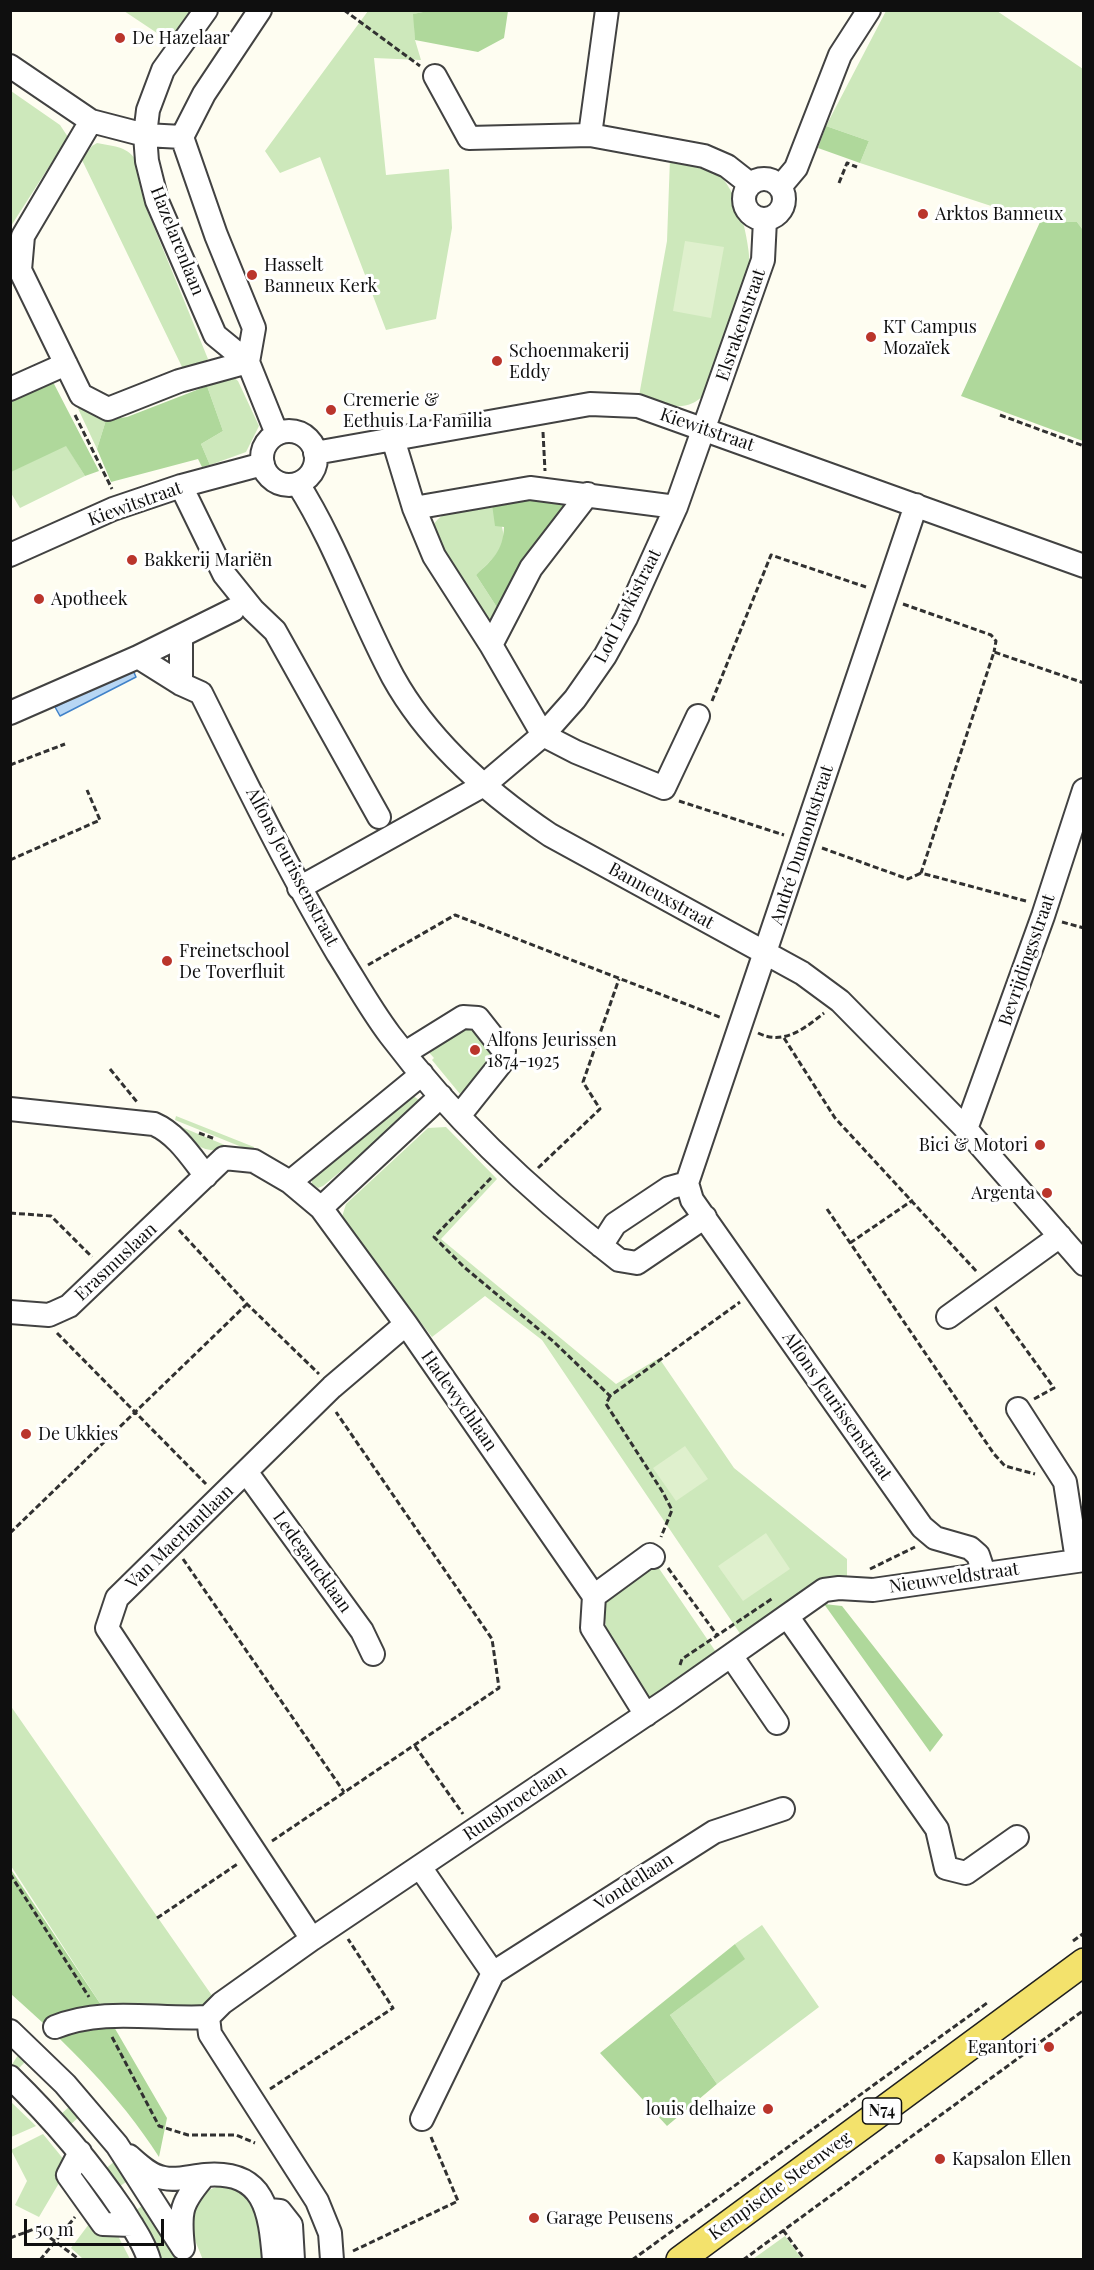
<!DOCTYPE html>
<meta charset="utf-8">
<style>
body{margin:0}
#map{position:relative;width:1094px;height:2270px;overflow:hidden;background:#fefdf1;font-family:"Playfair Display",serif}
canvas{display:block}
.frame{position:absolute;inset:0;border:12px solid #0f0f0f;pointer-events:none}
.scale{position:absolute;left:24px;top:2219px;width:140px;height:27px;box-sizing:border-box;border:3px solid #0f0f0f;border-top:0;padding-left:8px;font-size:18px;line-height:21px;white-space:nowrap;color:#0f0f0f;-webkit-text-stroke:4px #fff;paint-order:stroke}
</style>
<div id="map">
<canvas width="1094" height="2270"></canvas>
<div class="frame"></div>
<div class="scale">50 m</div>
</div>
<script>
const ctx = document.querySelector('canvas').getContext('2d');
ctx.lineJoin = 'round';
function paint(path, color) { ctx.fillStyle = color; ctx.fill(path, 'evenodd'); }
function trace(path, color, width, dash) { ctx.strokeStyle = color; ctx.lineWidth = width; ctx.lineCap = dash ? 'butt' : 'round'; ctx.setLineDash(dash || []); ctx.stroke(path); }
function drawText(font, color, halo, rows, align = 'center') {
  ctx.font = font + ' "Playfair Display",serif'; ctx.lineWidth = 6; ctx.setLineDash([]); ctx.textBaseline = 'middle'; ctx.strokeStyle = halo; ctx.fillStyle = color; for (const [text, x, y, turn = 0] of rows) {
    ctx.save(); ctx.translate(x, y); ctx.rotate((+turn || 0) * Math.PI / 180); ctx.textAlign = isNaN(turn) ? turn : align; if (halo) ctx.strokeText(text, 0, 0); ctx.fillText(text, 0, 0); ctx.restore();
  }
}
const green = new Path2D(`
 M124,11H190L169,41Z
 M368,11H428L414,14L415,40L421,60L374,58L386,175L449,169L452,228L436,319L386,330L320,157L280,173L265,151Z
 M886,11H997L1083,69V230L1077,222H1040L860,163L869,141L826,126Z
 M11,91L60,125L68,137L11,226Z
 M97,143C111,146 127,146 135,159L147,210L208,359L202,364L183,369L82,160L92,146Z
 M670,158C681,161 696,162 707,166C738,180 750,241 750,271L705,394C683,416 665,403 639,396L667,241Z
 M232,376L238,381L259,426L246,452L210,465L201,444L223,431L207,386Z
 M74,400L106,420L97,449Z
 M66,445L85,476L20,508L11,493L10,472Z
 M492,504C512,541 505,548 476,575L500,612L491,619L486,618L444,560L433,526C443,506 473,508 492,504Z
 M467,1024L497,1049L468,1098L462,1092L460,1094L432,1060L434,1058L425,1048Z
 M412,1095L419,1100L417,1108L323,1186L318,1188L312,1184V1178Z
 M176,1116L254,1147V1152L175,1120Z
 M179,1126L232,1148C208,1155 193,1147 179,1126Z
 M446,1127L497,1179L441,1239L616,1384L659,1358L734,1468L847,1559V1577L743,1638L542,1340L485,1296L432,1337L341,1220L346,1204L428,1128Z
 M656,1564L718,1655L650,1701L607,1637L603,1600Z
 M10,1705L213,1997L204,2009L103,2008L11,1866Z
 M762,1925L819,2007L717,2084L670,2015L744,1959L735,1944Z
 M20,2052C75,2102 154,2188 175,2259H157L133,2212L142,2206L126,2182L117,2188L104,2170L115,2161L80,2116L69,2126L60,2115L70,2106L26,2061L16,2071L11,2066Z
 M10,2101L36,2126L11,2137H10Z
 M43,2134L65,2161L62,2178L39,2217L15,2205L27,2181L11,2150Z
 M219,2186C258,2185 260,2231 263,2259L203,2260L192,2233L190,2211L206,2191Z
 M92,2220L117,2234L130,2259H83L71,2248Z
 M785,2236L802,2259H753Z`);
const forest = new Path2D(`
 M428,11H508L504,38L478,52L415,40L413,14Z
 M826,126L869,141L860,163L818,148Z
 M1040,222H1077L1083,230V441L961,396Z
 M52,380L99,471L85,476L66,446L11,472V402Z
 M207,386L223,431L201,444L210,465L202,467L198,459L111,482L97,449L106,420L127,417Z
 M546,497L566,504L500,612L476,575C493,559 503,551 504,527L495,526L492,504Z
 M824,1604L842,1606L943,1735L930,1752Z
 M10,1868L103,2008L167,2118L159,2157C119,2094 66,2043 11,1994Z
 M735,1944L745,1959L670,2015L717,2084L667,2126L600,2053Z`);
const pitch = new Path2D(`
 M685,241L724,247L711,318L673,311Z
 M685,1446L708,1479L676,1501L653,1468Z
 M766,1533L790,1569L743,1601L718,1566Z`);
const water = new Path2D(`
 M132,668L136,677L60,716L55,707Z`);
const path = new Path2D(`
 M344,10L420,66
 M839,183L847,163L857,167
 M75,415L112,489
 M1000,415L1084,446
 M543,432L545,471
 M903,604L991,635L996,641L994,652
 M712,701L771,555L866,587
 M10,765L65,744
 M679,801L784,835
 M822,848L908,879L921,873
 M10,860L100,820L87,790
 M1026,901L921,873L994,652L1084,683
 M1062,922L1084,928
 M368,965L455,915L722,1018
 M758,1033C784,1046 805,1028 824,1013
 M784,1038L835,1118L977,1272
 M110,1069L137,1102
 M199,1133L215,1139
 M538,1168L600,1109L583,1082L619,979
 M491,1178L434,1237L464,1267L554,1342L610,1396L740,1302
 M827,1209L994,1454L1005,1466L1035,1474
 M10,1213L51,1216L92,1257
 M179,1230L247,1304L319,1374
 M850,1243L913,1200
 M995,1307L1054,1388L1034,1399
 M57,1333L206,1484
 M610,1396L606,1404L662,1491L672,1510L661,1537
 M10,1533L247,1304
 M183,1559L344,1792
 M668,1568L717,1635
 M870,1569L915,1547
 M680,1665L682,1659L773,1598
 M415,1746L463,1814
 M272,1841L499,1688L492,1639L336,1412
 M10,1874L89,1997
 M157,1918L239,1863
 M1073,1941L1084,1933
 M112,2037L159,2126L188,2135H236L255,2143
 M270,2089L393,2008L348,1939
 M783,2230L805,2260
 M10,2238L37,2228L80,2260
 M353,2251L458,2201L431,2137
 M40,2260L75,2217
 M632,2260L987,2003
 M743,2260L1084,2010`);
const minor = new Path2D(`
 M206,10L163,70L148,110L145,135L147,161L157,201L215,335L248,362L277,434
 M10,66L91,121L145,135L182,137
 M435,76L469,138L590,135L704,156L727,166L750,184
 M91,121L23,236L20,270L81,395L108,409L179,381L248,362
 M590,135L607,10
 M744 199a20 20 0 1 1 40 0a20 20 0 1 1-40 0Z
 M780,187L796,168L840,55L869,10
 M248,362L254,328L216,235L182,137L204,94L260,10
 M10,389L66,364
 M262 458a27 27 0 1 1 54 0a27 27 0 1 1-54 0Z
 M393,439L414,508L434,556L491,645L543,735L576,752L664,788L698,716
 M315,453L590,404L638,406L1084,566
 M298,484C336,544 359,614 393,677C429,742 489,794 550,835L802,973L840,1001L966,1129L1084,1264
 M181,486L224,574L253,610L275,631L379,817
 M414,508L530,488L676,507
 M10,555L113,509L181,486L263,464
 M491,645L531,568L588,494
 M138,657L233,610
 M181,684V637
 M10,713L138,657L181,684L201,693C245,781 288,870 338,954C355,981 371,1010 390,1035C454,1120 535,1195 619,1260L637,1263L705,1217
 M299,888L484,785L543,735L575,699L605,656L626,618L676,507L763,260L765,220
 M405,1053L463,1017L478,1018L504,1051L502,1062L459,1116
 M10,1109L154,1124C177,1134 191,1157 206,1176
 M966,1129L1043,916L1084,790
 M290,1182L422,1074
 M687,1183L916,505
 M687,1183L692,1200L922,1527L935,1538L970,1548L978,1555L984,1573
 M321,1208L441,1096
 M601,1246L615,1224L669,1188L687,1183
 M10,1312L49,1315L69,1306L224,1158L254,1161L290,1182L321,1208L406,1324L594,1596L592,1628L646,1715
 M948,1317L1060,1236
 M1018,1409L1065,1482L1077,1560
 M247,1473L362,1631L373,1654
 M594,1596L650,1555L653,1557
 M787,1616L937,1829L946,1868L966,1873L1017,1837
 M732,1657L777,1723
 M420,1867L493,1973
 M312,1939L107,1628L117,1598L332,1387L406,1324
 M208,2017L210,2034L317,2201L330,2233L332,2260
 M55,2027C104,2007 156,2020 208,2017L222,2003L312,1939L669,1699L824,1590L839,1588L873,1590L1084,1560
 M10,2031L65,2084L117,2145L183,2248
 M10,2077C52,2118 90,2162 123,2211C132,2226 144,2242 149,2260
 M422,2119L493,1973L714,1832L783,1809
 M80,2152L68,2175L103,2224L132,2225
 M129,2156C138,2164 150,2176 164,2178C176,2181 192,2176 205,2175C265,2170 270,2211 274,2260
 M269,2210L280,2211L291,2225L293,2260
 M183,2247C179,2210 181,2203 205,2175`);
const major = new Path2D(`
 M680,2260L1084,1962`);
const markers = [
 [120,38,6,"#ba352b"],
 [923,214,6,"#ba352b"],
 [252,275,6,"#ba352b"],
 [871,337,6,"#ba352b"],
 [497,361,6,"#ba352b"],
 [331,410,6,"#ba352b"],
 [132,560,6,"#ba352b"],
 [39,599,6,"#ba352b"],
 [167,961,6,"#ba352b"],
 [475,1050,6,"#ba352b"],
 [1040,1145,6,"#ba352b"],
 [1047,1193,6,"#ba352b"],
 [26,1434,6,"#ba352b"],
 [1049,2047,6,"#ba352b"],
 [768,2109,6,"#ba352b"],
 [940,2159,6,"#ba352b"],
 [534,2218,6,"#ba352b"]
];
const shields = [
 [882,2111,39]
];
const shieldNames = [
 ["N74",882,2111]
];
const poiNames = [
 ["De Hazelaar",132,38],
 ["Arktos Banneux",935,214],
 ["Hasselt",264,265],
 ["Banneux Kerk",264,286],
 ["KT Campus",883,327],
 ["Mozaïek",883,348],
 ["Schoenmakerij",509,351],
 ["Eddy",509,372],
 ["Cremerie &",343,400],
 ["Eethuis La Familia",343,421],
 ["Bakkerij Mariën",144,560],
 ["Apotheek",51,599],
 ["Freinetschool",179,951],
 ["De Toverfluit",179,972],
 ["Alfons Jeurissen",487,1040],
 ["1874-1925",487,1061],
 ["Bici & Motori",1028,1145,"right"],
 ["Argenta",1035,1193,"right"],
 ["De Ukkies",38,1434],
 ["Egantori",1037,2047,"right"],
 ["louis delhaize",756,2109,"right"],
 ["Kapsalon Ellen",952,2159],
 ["Garage Peusens",546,2218]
];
const streetNames = [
 ["Hazelarenlaan",177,241,68],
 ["Elsrakenstraat",741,325,-71],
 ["Kiewitstraat",707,430,19],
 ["Kiewitstraat",135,504,-20],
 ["Lod Lavkistraat",628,606,-63],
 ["André Dumontstraat",802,845,-72],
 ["Alfons Jeurissenstraat",292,867,62],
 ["Banneuxstraat",661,896,29],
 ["Bevrijdingsstraat",1027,960,-71],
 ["Erasmuslaan",116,1262,-43],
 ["Hadewychlaan",459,1401,55],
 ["Alfons Jeurissenstraat",837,1406,55],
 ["Van Maerlantlaan",180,1537,-44],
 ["Ledegancklaan",312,1562,54],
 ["Nieuwveldstraat",954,1578,-8],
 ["Ruusbroeclaan",515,1803,-34],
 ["Vondellaan",634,1882,-33],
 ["Kempische Steenweg",780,2186,-36]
];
paint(green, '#cde8bb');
paint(forest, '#afd89b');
paint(pitch, '#dff0cd');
paint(water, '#b7d6f4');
trace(water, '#4082c9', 1.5);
trace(minor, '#424242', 26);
trace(major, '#202020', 30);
trace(path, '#313131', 3, [6, 3]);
trace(minor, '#fff', 22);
trace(major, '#f3e26c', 27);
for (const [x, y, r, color] of markers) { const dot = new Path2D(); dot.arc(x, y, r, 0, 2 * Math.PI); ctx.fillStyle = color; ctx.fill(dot); trace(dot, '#fff', 2); }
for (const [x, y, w] of shields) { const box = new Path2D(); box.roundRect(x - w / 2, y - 13, w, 26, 4.5); ctx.fillStyle = '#fff'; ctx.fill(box); trace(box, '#0f0f0f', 1.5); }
drawText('bold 16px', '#0f0f0f', null, shieldNames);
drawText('18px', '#0f0f0f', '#fff', poiNames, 'left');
drawText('18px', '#0f0f0f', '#fff', streetNames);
</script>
